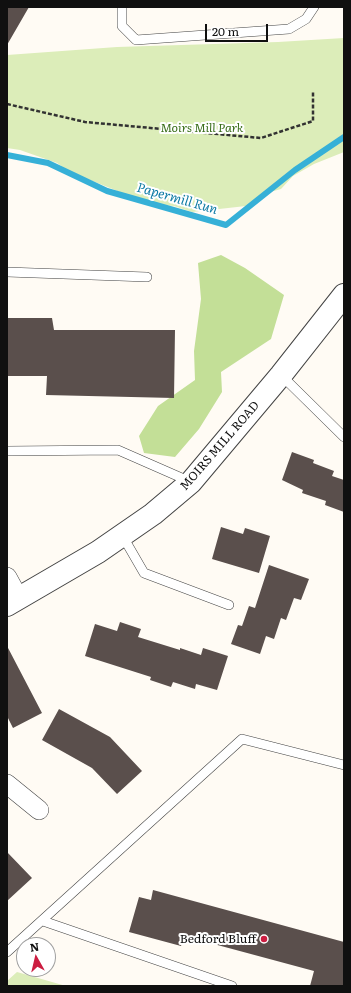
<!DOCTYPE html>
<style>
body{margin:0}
#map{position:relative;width:351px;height:993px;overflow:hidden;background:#fffbf4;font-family:Literata,serif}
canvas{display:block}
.frame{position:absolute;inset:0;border:8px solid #101010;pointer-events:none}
.north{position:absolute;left:16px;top:937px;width:40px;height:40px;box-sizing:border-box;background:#fff;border:1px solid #9f9f9f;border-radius:50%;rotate:352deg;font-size:11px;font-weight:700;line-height:16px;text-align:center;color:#101010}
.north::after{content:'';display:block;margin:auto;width:14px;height:18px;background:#cc1d41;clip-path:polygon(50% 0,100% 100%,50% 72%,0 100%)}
.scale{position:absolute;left:205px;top:24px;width:63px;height:18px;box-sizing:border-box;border:2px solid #101010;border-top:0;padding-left:5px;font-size:12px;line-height:14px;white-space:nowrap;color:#101010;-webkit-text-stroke:3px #fff;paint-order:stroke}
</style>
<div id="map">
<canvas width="351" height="993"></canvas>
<div class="frame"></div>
<div class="north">N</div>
<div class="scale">20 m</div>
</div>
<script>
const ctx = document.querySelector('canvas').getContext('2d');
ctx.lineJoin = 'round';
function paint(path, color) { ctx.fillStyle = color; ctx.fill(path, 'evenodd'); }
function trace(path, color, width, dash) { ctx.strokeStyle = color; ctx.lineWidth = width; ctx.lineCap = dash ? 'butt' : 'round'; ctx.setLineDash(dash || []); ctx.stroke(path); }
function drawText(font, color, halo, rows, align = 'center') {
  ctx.font = font + ' Literata,serif'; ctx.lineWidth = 4; ctx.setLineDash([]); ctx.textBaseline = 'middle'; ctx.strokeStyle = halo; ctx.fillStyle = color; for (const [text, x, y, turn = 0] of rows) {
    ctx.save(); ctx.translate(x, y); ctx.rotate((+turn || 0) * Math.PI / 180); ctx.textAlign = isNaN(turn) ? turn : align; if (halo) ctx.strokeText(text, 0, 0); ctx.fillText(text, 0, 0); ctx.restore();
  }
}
const green = new Path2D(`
 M344,38V152L314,164L293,176L281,189L270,192L253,203L246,206L192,212L174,206L150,204L70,172L57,163L20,150L7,148V55L117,47L278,42Z
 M17,972L66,986H7V981Z`);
const forest = new Path2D(`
 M221,255L245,268L284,295L271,339L221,372L222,392L199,429L175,457L144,453L139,436L158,406L195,380L194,351L201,299L198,263Z`);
const stream = new Path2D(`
 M7,155L48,163L107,191L226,225L295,170L344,137`);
const building = new Path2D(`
 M7,7H29L7,45Z
 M7,318H52L54,330H175L174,398L46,395L47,376H7Z
 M292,452L314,460L313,463L334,471L332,476L344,480V512L325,505L326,501L302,493L303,490L282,480Z
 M221,527L243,534L245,528L270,536L259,573L212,559Z
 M269,565L309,579L301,600L294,598L286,620L281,618L274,639L266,636L260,654L231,644L238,625L242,626L249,606L255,608Z
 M120,622L141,629L138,637L180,650V648L201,655L203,648L228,656L217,690L196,684L195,689L173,682L171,687L150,680L151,677L85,656L95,624L117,631Z
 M7,646L42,713L13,728L7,716Z
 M59,709L110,737L142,771L117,794L92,768L42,740Z
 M7,852L32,878L7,901Z
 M153,890L344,942V986H310L314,971L184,936L181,946L129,932L139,897L151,900Z`);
const path = new Path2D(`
 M7,104L85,122L261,138L313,121V92`);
const service = new Path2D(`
 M122,7V26L136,40L289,29L306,19L314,7
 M7,272L147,277
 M281,375L344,437
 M7,451L118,450L191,482
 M122,535L144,573L229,605
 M43,921L232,986
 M7,952L242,739L344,765`);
const minor = new Path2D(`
 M7,577L19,599
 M7,784L39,810`);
const tertiary = new Path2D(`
 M7,605L98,552L153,514L191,482L281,375L344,295`);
const markers = [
 [264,939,4,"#cc1d41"]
];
const parkNames = [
 ["Moirs Mill Park",202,128]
];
const streetNames = [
 ["MOIRS MILL ROAD",220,446,-49]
];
const poiNames = [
 ["Bedford Bluff",256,939]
];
const waterNames = [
 ["Papermill Run",177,199,16]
];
paint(green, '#dcedb9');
paint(forest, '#c3df97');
trace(stream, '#36b0d7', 6);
paint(building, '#5a4f4c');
trace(service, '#434343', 10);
trace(minor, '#434343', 20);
trace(tertiary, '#434343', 24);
trace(path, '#323232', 2.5, [4, 2]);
trace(service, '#fff', 9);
trace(minor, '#fff', 19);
trace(tertiary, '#fff', 22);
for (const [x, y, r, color] of markers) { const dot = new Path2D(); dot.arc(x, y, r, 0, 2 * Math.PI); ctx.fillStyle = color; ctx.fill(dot); trace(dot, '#fff', 1.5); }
drawText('italic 12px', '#396e1a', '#fff', parkNames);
drawText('12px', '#101010', '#fff', streetNames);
drawText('12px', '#101010', '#fff', poiNames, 'right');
drawText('italic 13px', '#0f7ba5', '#fff', waterNames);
</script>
